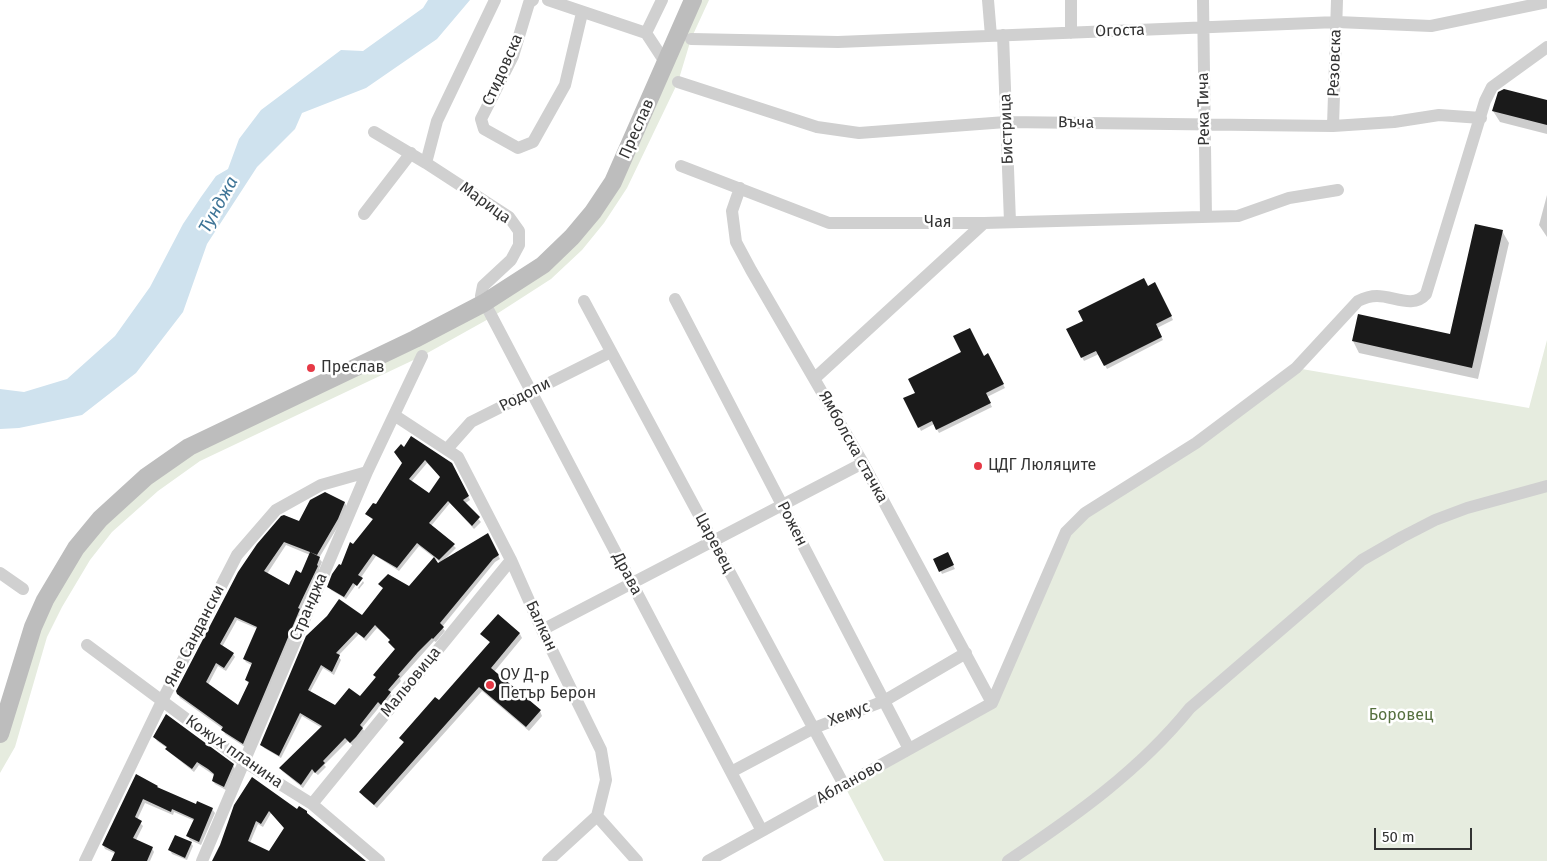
<!DOCTYPE html>
<meta charset="utf-8">
<style>
body{margin:0}
#map{position:relative;width:1547px;height:861px;overflow:hidden;background:#fff;font-family:"Fira Sans",sans-serif}
canvas{display:block}
.scale{position:absolute;left:1374px;top:828px;width:98px;height:22px;box-sizing:border-box;border:2px solid #333;border-top:0;padding-left:6px;font-size:15px;line-height:18px;white-space:nowrap;color:#333;-webkit-text-stroke:4px #fff;paint-order:stroke}
</style>
<div id="map">
<canvas width="1547" height="861"></canvas>
<div class="scale">50 m</div>
</div>
<script>
const ctx = document.querySelector('canvas').getContext('2d');
ctx.lineJoin = 'round';
function paint(path, color) { ctx.fillStyle = color; ctx.fill(path, 'evenodd'); }
function trace(path, color, width, dash) { ctx.strokeStyle = color; ctx.lineWidth = width; ctx.lineCap = dash ? 'butt' : 'round'; ctx.setLineDash(dash || []); ctx.stroke(path); }
function drawText(font, color, halo, rows, align = 'center') {
  ctx.font = font + ' "Fira Sans",sans-serif'; ctx.lineWidth = 5; ctx.setLineDash([]); ctx.textBaseline = 'middle'; ctx.strokeStyle = halo; ctx.fillStyle = color; for (const [text, x, y, turn = 0] of rows) {
    ctx.save(); ctx.translate(x, y); ctx.rotate((+turn || 0) * Math.PI / 180); ctx.textAlign = isNaN(turn) ? turn : align; if (halo) ctx.strokeText(text, 0, 0); ctx.fillText(text, 0, 0); ctx.restore();
  }
}
const green = new Path2D(`
 M693,0H709L691,39L678,82L627,188L604,223L582,250L551,279L492,317L422,356L200,461L158,491L112,532L90,560L62,607L47,637L15,747L0,773V734L33,627L76,548L146,477L484,303L593,212Z
 M1547,340V861H884L844,785L992,703L1066,532L1296,368L1529,408Z`);
const water = new Path2D(`
 M428,0H470L437,39L366,88L302,113L295,129L257,167L207,244L183,312L136,373L82,415L19,428L0,429V389L24,392L67,379L115,336L150,287L183,224L201,197L216,176L228,169L239,139L261,110L341,50L363,51L423,8Z`);
const shadow = new Path2D(`
 M1547,101V134L1500,122L1493,111Z
 M1547,195V237L1539,225Z
 M1502,231L1509,243L1478,379L1359,353L1353,341L1359,316L1451,336Z
 M1155,283L1173,320L1157,328L1163,340L1107,369L1099,354L1084,361L1068,330Z
 M988,355L1005,388L987,397L992,407L939,433L934,424L921,431L905,399Z
 M398,456L451,464L470,500L464,504L481,522L474,529L450,503L431,526L456,548L444,560L488,535L500,559L495,562L442,627L445,631L436,642L434,641L400,679L401,681L390,693L392,697L383,707L381,705L362,728L365,732L353,746L348,741L324,765L326,767L318,775L314,772L303,788L282,771L280,768L322,728L302,716L281,758L264,748L262,745L307,637L363,617L384,589L380,584L410,588L441,563L419,546L399,571L376,556L346,599L331,590L329,587L354,545L373,520L367,514L376,506L403,463ZM427,463L441,477L429,495L411,482ZM377,628L391,641L390,642L392,646L396,650L374,675L376,679L360,698L335,707L310,692L323,668L334,675L341,660L338,656L359,634L366,641Z
 M345,503L347,507L340,523L319,558L322,562L319,569L320,570L300,611L301,613L245,747L225,734L223,729L180,698L178,694L239,572L300,522ZM286,545L310,555L301,574L289,586L267,574ZM237,620L258,629L244,659L246,662L253,666L246,680L249,684L238,707L208,685L218,666L226,671L235,657L233,654L222,647Z
 M947,554L955,569L942,574L935,559Z
 M363,581L364,583L359,589L358,588Z
 M498,616L520,634L522,638L494,672L540,711L542,716L529,731L482,691L377,808L363,796L361,792L404,743L400,738L439,702L491,644L482,634Z
 M155,737L233,765L235,769L226,790L215,784L213,781L215,776L199,765L194,772L169,752L167,748L157,741Z
 M137,776L157,786L158,789L196,805L212,809L215,813L201,845L190,840L188,836L195,821L174,812L173,815L145,803L137,820L143,826L136,840L152,848L154,852L150,861H113L116,854L105,849L103,845Z
 M236,806L306,811L308,815L362,861H213L222,846ZM271,813L285,829L270,852L250,843L258,824L263,827Z
 M191,843L193,846L187,860L172,854L170,850Z`);
const building = new Path2D(`
 M1504,89L1547,100V125L1492,111L1498,92Z
 M1475,224L1503,230L1472,368L1352,341L1358,314L1450,334Z
 M1144,278L1148,286L1155,282L1172,316L1156,324L1162,337L1104,366L1096,351L1081,358L1066,329L1083,321L1078,311Z
 M970,328L984,356L988,353L1004,384L986,393L991,403L936,430L932,421L918,428L903,398L915,393L908,379L961,352L953,336Z
 M411,436L452,463L469,496L463,500L480,517L472,526L448,501L429,523L455,544L439,560L417,543L397,568L373,554L358,575L363,578L357,586L353,583L344,597L327,587L332,574L339,564L341,565L350,542L353,544L373,519L365,514L373,503L376,504L402,463L394,452L401,444L404,447ZM425,460L440,477L429,493L409,479Z
 M325,492L345,502L338,519L317,555L310,552L320,557L317,565L318,566L298,608L300,609L243,744L221,730L223,727L177,694L176,691L238,572L257,544L281,516L284,515L299,521L310,500ZM284,542L310,552L301,573L296,570L289,585L264,571ZM235,617L257,627L243,659L252,663L245,680L249,682L238,705L206,682L216,663L224,668L234,653L220,644Z
 M488,533L499,555L493,559L440,623L444,627L433,639L432,638L418,652L398,675L400,676L388,690L391,692L381,705L378,702L360,725L363,728L356,737L350,743L345,738L323,761L325,763L315,773L312,769L301,785L279,768L322,726L300,713L279,756L260,745L306,636L327,616L339,599L362,615L383,588L378,584L388,574L409,586L434,557L438,563ZM375,625L390,640L388,642L395,649L373,675L376,677L360,696L349,688L335,705L308,690L321,665L332,672L340,655L336,653L356,632L364,638Z
 M948,552L954,565L939,572L933,559Z
 M498,614L520,633L491,668L541,710L526,727L479,687L374,805L359,792L404,742L399,738L435,697L439,700L490,642L480,634Z
 M166,714L234,764L224,787L212,781L214,774L208,769L197,762L192,769L165,749L167,747L153,737Z
 M136,774L158,786L157,787L196,804L197,801L213,808L199,842L186,836L194,819L172,809L171,812L143,799L135,817L142,821L133,838L153,847L147,861H111L115,852L102,845Z
 M252,777L297,809L299,806L307,811V813L366,861H212L220,845L234,805ZM269,811L284,828L269,851L248,841L256,821L261,824Z
 M175,835L192,842L185,858L168,850Z`);
const minor = new Path2D(`
 M533,0L529,3L513,56L481,119L484,129L518,148L533,142L565,85L582,13
 M548,0L646,33L665,62
 M988,0L991,36
 M1203,0L1206,217
 M646,33L662,0
 M1071,33V0
 M1003,35L1010,222
 M691,39L838,42L1337,22L1431,26L1547,2
 M678,82L817,127L859,133L1006,122L1333,126L1394,122L1439,115L1481,118
 M1333,126L1337,0
 M374,132L426,163L509,217L519,231V245L511,260L483,286L481,296L762,831
 M426,163L437,121L495,0
 M681,166L829,223H984L1238,216L1289,198L1338,190
 M740,188L732,211L736,242L751,270L863,463L992,703
 M364,214L411,153
 M675,299L909,749
 M584,301L844,785
 M815,378L984,223
 M394,415L458,457L511,560L542,630L601,750L606,780L597,816L637,861
 M447,449L471,422L611,352
 M0,573L23,589
 M542,630L863,463
 M87,645L243,761L312,804L379,861
 M992,703L1066,532L1085,513L1196,443L1296,368L1358,301C1364,298 1370,296 1377,296C1394,296 1413,309 1426,294L1485,101L1492,87L1547,47
 M731,772L814,728L884,701L966,653
 M312,804L511,560
 M85,861L162,701L237,555L276,510L321,485L367,472
 M202,861L367,472L422,356
 M548,861L597,816
 M708,861L992,703
 M1008,861C1075,816 1139,771 1190,708L1362,560L1402,537L1435,520L1467,508L1547,486`);
const secondary = new Path2D(`
 M0,734L33,627L45,600L76,548L100,519L146,477L189,447L415,339L484,303L543,265L572,237L593,212L613,182L693,0`);
const markers = [
 [311,368,5,"#e63946"],
 [978,466,5,"#e63946"],
 [490,685,5,"#e63946"]
];
const streetNames = [
 ["Огоста",1120,31,-2],
 ["Резовска",1335,63,-88],
 ["Стидовска",503,70,-66],
 ["Река Тича",1204,109,-91],
 ["Въча",1076,123,1],
 ["Преслав",637,129,-66],
 ["Бистрица",1007,129,-92],
 ["Марица",485,203,36],
 ["Чая",938,223],
 ["Родопи",525,395,-27],
 ["Ямболска стачка",853,447,61],
 ["Рожен",792,524,63],
 ["Царевец",714,543,62],
 ["Драва",627,574,62],
 ["Странджа",309,607,-67],
 ["Балкан",541,626,65],
 ["Яне Сандански",195,636,-63],
 ["Мальовица",411,682,-51],
 ["Хемус",849,714,-21],
 ["Кожух планина",234,752,35],
 ["Абланово",850,782,-29]
];
const poiNames = [
 ["Преслав",321,368],
 ["ЦДГ Люляците",988,466],
 ["ОУ Д-р",500,676],
 ["Петър Берон",500,694]
];
const parkNames = [
 ["Боровец",1401,716]
];
const waterNames = [
 ["Тунджа",219,205,-61]
];
paint(green, '#e6ecdf');
paint(water, '#cfe2ee');
paint(shadow, '#0003');
paint(building, '#1a1a1a');
trace(minor, '#d0d0d0', 12);
trace(secondary, '#bdbdbd', 18);
for (const [x, y, r, color] of markers) { const dot = new Path2D(); dot.arc(x, y, r, 0, 2 * Math.PI); ctx.fillStyle = color; ctx.fill(dot); trace(dot, '#fff', 2); }
drawText('16px', '#333', '#fff', streetNames);
drawText('16px', '#333', '#fff', poiNames, 'left');
drawText('16px', '#56703f', '#fff', parkNames);
drawText('italic 18px', '#3f7597', '#fff', waterNames);
</script>
